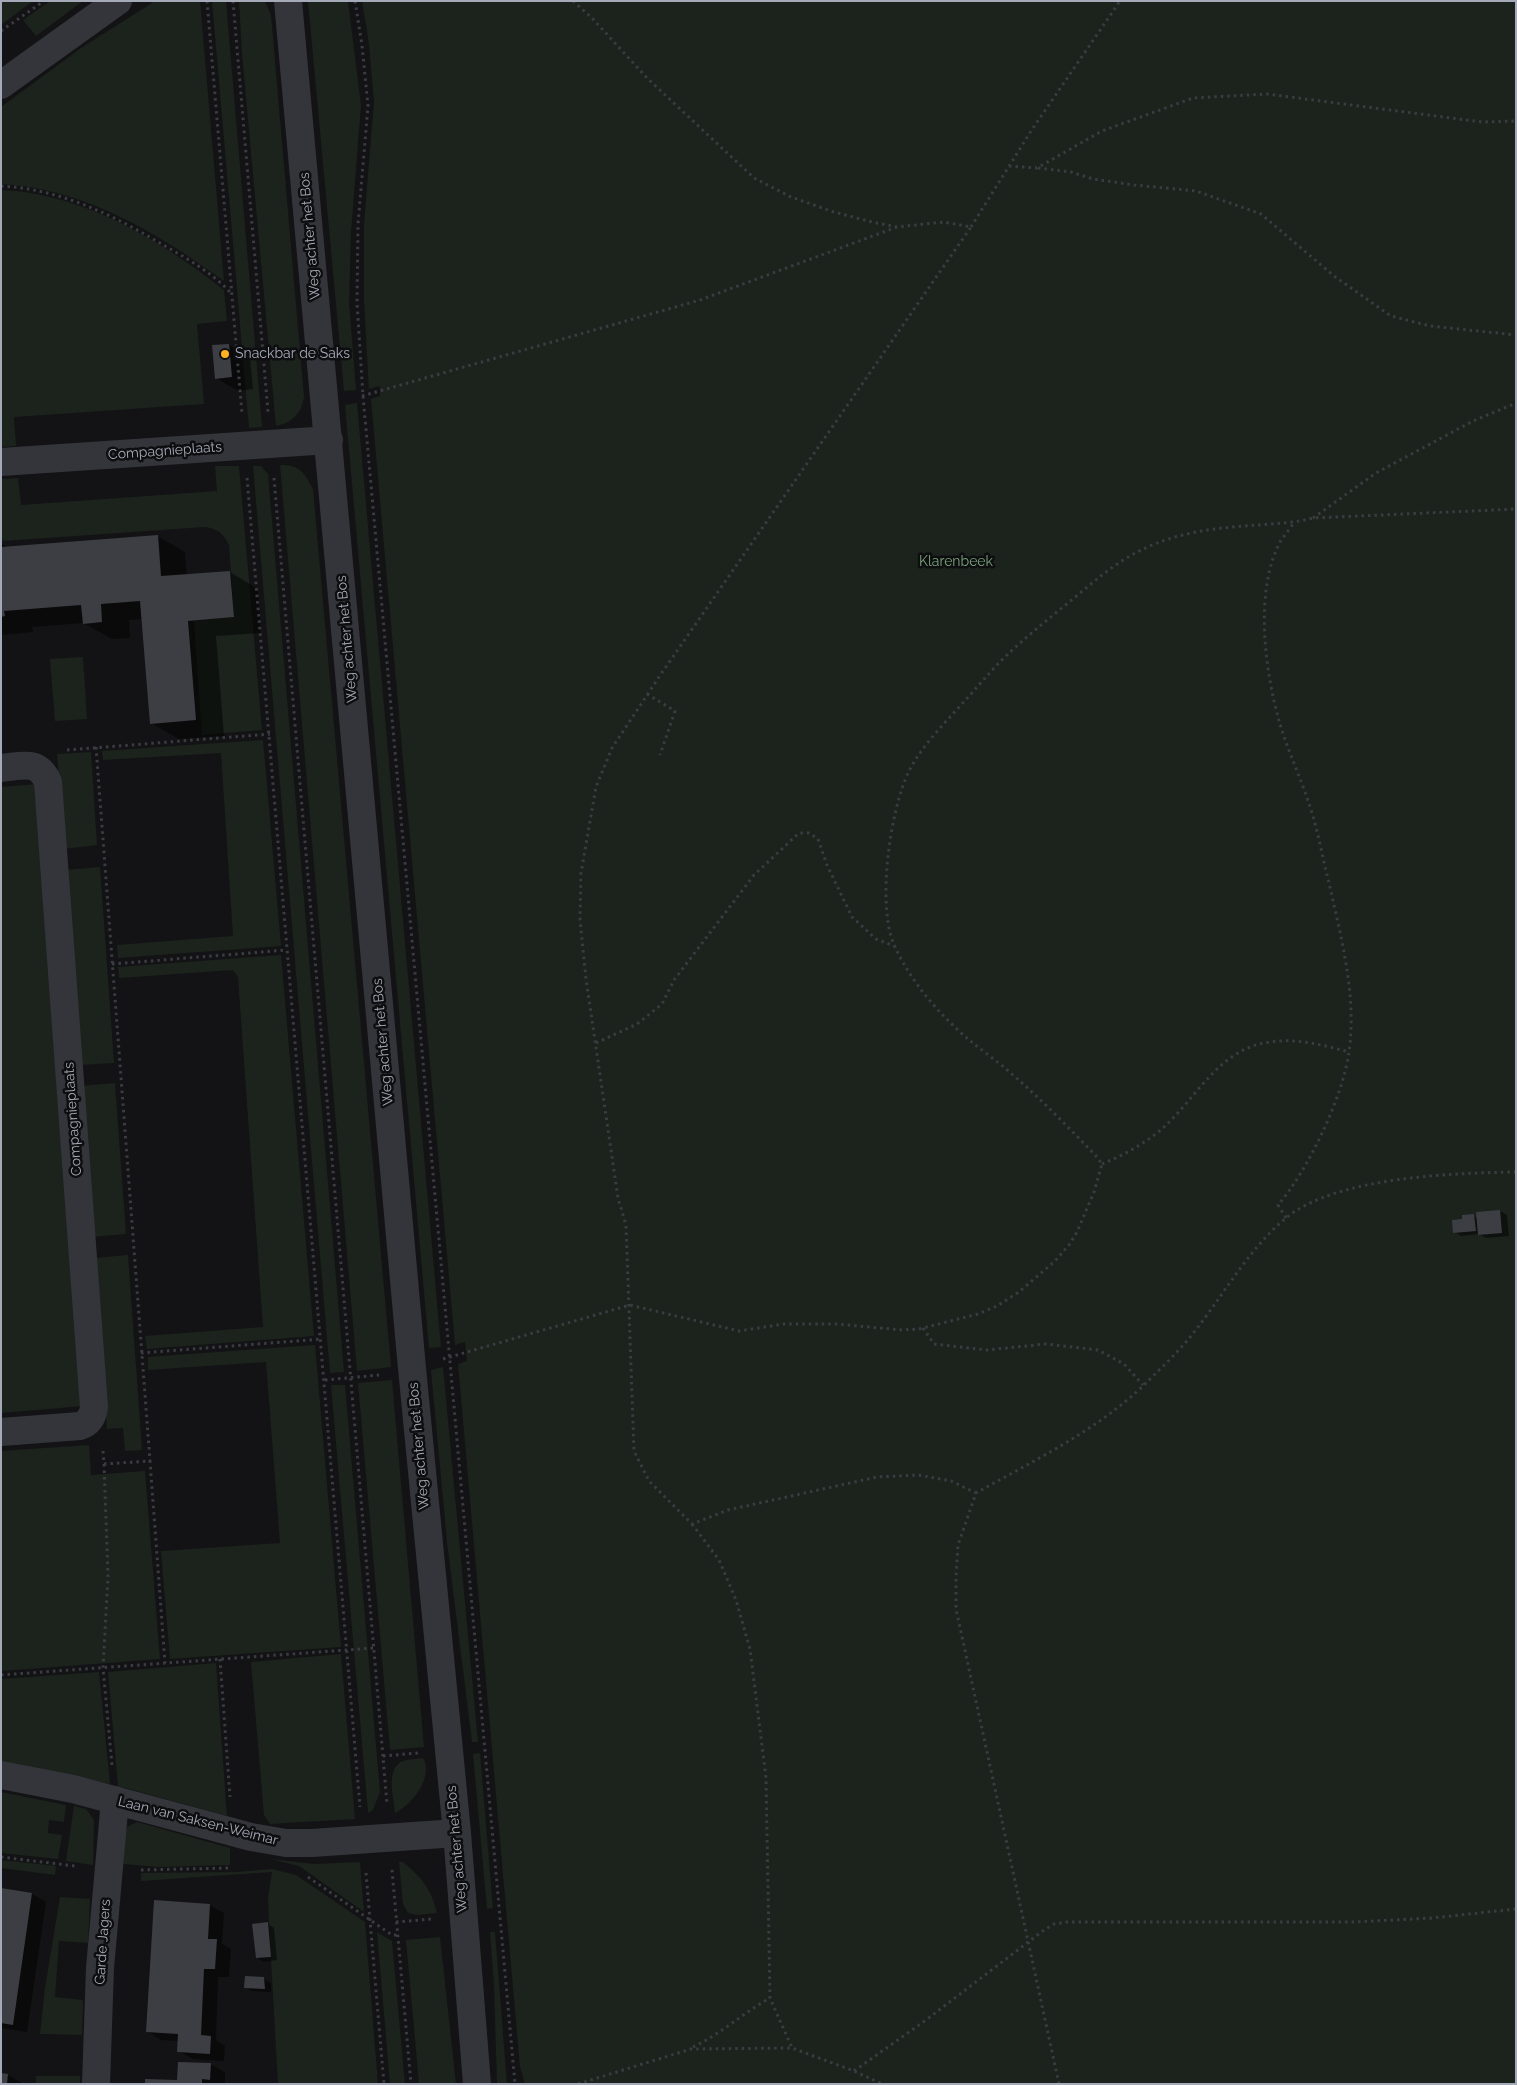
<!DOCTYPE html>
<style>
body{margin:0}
#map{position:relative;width:1517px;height:2085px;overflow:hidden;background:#131315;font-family:Raleway,sans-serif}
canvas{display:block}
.frame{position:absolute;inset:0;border:2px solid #a4aab7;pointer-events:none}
</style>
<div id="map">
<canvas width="1517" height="2085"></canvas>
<div class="frame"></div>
</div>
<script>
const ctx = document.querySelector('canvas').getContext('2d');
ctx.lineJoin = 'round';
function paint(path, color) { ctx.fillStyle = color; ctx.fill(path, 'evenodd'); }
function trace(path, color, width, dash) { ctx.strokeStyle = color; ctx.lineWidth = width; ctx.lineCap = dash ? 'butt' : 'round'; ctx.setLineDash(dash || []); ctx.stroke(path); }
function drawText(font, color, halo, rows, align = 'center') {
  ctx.font = font + ' Raleway,sans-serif'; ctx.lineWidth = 5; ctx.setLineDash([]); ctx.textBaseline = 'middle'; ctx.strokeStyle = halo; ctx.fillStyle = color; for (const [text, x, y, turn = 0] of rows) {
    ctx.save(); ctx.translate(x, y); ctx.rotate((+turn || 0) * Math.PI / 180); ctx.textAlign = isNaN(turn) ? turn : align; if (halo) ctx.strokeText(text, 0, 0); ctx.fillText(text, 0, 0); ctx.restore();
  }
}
const green = new Path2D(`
 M1,1H33L1,25Z
 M50,1H83L36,36L23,20Z
 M155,1H200L224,281C159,234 84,188 1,184V107L81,48Z
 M212,1H226L262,427L249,428Z
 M239,1H265L271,15L304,397C301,414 293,422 276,426L242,54Z
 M308,1H348L361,105L351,233L349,303L356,390L344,391Z
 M362,1H1516V2084H525L520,2067L458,1364L467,1361L465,1342L455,1345L371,399L380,396V386L369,389L364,302V224L374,102L369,44Z
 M1,190C83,193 162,241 224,290L227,321L197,324L204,404L14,417L16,446L1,447Z
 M357,403L441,1347L429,1348L345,405Z
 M280,465C301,465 304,473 313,489L391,1367L357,1371Z
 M215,466H239L262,730L202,735L194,621L234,617L229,545C223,533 218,529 205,527L3,541L1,536V479L18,478L21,505L217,491Z
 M253,466H261L268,474L344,1372L330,1373Z
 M83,657L87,719L55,721L50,659Z
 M263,740L281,946L118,958L117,945L233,936L221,753L103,760L102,751Z
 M91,752L97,845L64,849L57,754Z
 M37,784L83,1406L1,1413V787Z
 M100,867L114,1063L81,1065L65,870Z
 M281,955L314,1336L147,1349L145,1336L263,1327L238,977L233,970L119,978L118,967Z
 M115,1083L126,1234L92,1237L81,1086Z
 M128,1255L142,1450L125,1451L123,1428L107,1429L94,1258Z
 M315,1345L341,1647L170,1659L161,1551L280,1543L266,1362L148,1370V1357Z
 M443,1367L478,1742H472L447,1542L431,1370Z
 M392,1380L424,1747L390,1750L358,1383Z
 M331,1385H345L380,1792L373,1810L368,1813Z
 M89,1445L91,1475L145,1471L160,1659L1,1671V1451Z
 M341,1654L355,1819L270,1824L264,1815L251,1662Z
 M216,1663L227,1816L118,1786L108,1672Z
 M99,1672L110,1784L1,1761V1679Z
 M480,1753L493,1908L487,1909L473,1754Z
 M423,1758C434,1777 412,1805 395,1813C394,1799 385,1768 403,1761C409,1759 417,1759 423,1758Z
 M1,1792L66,1805L64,1822L49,1820L48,1833L62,1835L58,1859L1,1853Z
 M74,1806L86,1809L94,1820L93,1865L66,1861Z
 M137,1822L230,1848V1865L158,1867L123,1864L125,1832L127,1827Z
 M271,1859L313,1864L360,1862L364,1912L299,1866Z
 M1,1860L56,1866L55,1875L1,1868Z
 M399,1862H403C422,1878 431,1888 437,1913L417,1915L408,1913L403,1904Z
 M272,1869L296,1875L365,1922L378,2084H278L269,1923L268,1897L272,1872L141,1881V1873L236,1872Z
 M60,1897L90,1899L88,1943L59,1941L55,1997L83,2000L82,2035L40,2034L45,1988Z
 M377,1932L392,1941L405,2084H390Z
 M490,1932H495L507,2084H497L494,1985Z
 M440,1937L456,2084H419L406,1940Z
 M36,2076H80V2084H36Z`);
const shadow = new Path2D(`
 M229,345L250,358L253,389L238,391L216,378Z
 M157,536L185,552L187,576L230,572L258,589L261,633L216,636L224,736L179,739L151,723L143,619L129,620L130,638L112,639L83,623L32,627L33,632L1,635V544L9,548Z
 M1500,1211L1507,1215L1509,1236L1486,1238L1479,1234L1461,1236L1454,1232L1464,1220L1474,1216L1477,1218V1214Z
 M1,1890L32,1894L46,1902L27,2032L1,2028Z
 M209,1905L224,1913L222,1944L231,1949L229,1977H218L216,2040L225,2046L224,2061L193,2059L178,2051L179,2041L161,2040L147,2031Z
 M268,1924L274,1928L277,1960L264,1962L257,1958Z
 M264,1979L271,1983V1992L252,1991L245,1987Z
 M210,2064L225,2072V2084H146L178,2081Z
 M8,2075L22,2083V2084H1Z`);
const building = new Path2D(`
 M229,344L232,377L215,379L212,345Z
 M158,535L161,576L230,571L234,617L188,621L196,720L150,724L140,601L101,604L102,622L83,624L81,605L4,611L5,616L1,617V547Z
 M1500,1210L1502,1233L1478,1235L1476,1212Z
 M1474,1214L1476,1231L1453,1233L1452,1220L1462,1219V1215Z
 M1,1888L32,1893L13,2025L1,2023Z
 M154,1900L210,1904L208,1939H217L215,1969H204L201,2035L211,2036L210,2054L177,2052L178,2034L146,2032Z
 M268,1922L271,1957L256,1958L252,1924Z
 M245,1976L264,1977L265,1989L244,1988Z
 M178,2062L211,2063L210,2080L202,2079V2084H145V2079L177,2080Z
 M1,2073L8,2074L7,2084H1Z`);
const path = new Path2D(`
 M207,1L242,414
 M233,1L268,412
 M355,1L362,45L368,106L358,224L357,303L363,396L515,2084
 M573,1L592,18L647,78L754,178L791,197L834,212L872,222L897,227L944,222L971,227L661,674L612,748L596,787L581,873L580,920L586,979L618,1198L626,1225L634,1451L649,1481L692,1524L728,1510L877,1477L919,1475L951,1481L976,1493
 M1,31L44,1
 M1009,166L1037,168L1102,131L1193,98L1267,94L1482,122L1516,121
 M1038,168L1071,172L1093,179L1134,185L1196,191L1261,214L1334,276L1391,316L1430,326L1516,335
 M1,186C61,189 115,216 165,246C188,259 212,273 230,292
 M971,227L1031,131L1120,1
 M362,396L700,300L897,227
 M247,478L360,1807
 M274,478L387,1804
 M1313,518L1376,473L1473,421L1516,403
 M647,694L675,711L660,755
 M96,747L150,1461
 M67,750L270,734
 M112,964L287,950
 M596,1043L637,1024L662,1004L674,980L754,875L799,833H809L818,839L827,865L852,917L876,939L894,946
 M1102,1164C1124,1155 1146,1143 1164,1127C1197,1097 1220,1048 1270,1042C1297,1038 1323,1045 1349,1052
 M1286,1218L1278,1205C1308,1170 1343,1097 1349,1052C1357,996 1341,937 1329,883C1323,860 1319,836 1312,813C1303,783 1289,754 1280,724C1265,672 1254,592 1280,542C1284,536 1289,530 1293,524
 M923,1328L934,1344L987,1350L1046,1344L1098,1350L1124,1364L1143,1385
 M141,1353L322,1339
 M443,1359L630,1305L739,1331L784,1324H836L902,1330L919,1329L978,1314L997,1306L1019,1292L1055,1261L1069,1245L1077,1232L1094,1192L1102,1164L1097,1157C1070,1129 1043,1101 1013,1075C999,1062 982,1051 968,1039C938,1013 912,983 895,947C876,907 890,810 909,771C922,746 942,726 960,706C976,689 990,671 1007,655C1028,635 1051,617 1074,598C1098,578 1121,558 1150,546C1184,531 1223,527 1260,525C1278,523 1295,523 1313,518L1516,509
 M325,1380L379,1375
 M103,1451L104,1464L150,1461L165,1663
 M104,1464L108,1576L103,1668L112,1765
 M692,1524L719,1560L736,1600L750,1649L766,1778L770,1998L792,2048
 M220,1659L230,1797
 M1,1675L374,1648
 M383,1756L418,1753
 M1,1857L75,1866
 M141,1870L230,1868
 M392,1870L411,2084
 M366,1873L384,2084
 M308,1877L392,1935H397
 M396,1922L432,1919
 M693,2047C721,2034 743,2013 770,1998
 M854,2071L926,2020L1044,1930L1054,1924L1068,1922H1354L1432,1918L1516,1909
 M578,2084L691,2049L792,2048L854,2071L882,2084
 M1059,2084L956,1609V1577L958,1545L976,1493C1033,1461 1096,1431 1144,1385C1158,1371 1173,1357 1186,1342C1220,1302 1245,1252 1286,1218C1335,1177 1453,1173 1516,1172`);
const minor = new Path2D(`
 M288,1L412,1368L457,1833L477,2084
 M1,85L118,1
 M1,462L329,440
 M1,768C23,766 38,759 48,782L94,1407C93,1416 89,1423 80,1426L1,1432
 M1,1775L73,1789L251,1837L286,1843H312L457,1833
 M96,2084L100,1968L115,1800`);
const markers = [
 [225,354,5,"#ffb121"]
];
const streetNames = [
 ["Weg achter het Bos",310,236,-95],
 ["Compagnieplaats",165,451,-4],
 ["Weg achter het Bos",347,639,-95],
 ["Weg achter het Bos",383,1042,-95],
 ["Compagnieplaats",73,1119,-94],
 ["Weg achter het Bos",419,1446,-95],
 ["Laan van Saksen-Weimar",198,1821,14],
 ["Weg achter het Bos",457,1849,-95],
 ["Garde Jagers",103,1942,-86]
];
const poiNames = [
 ["Snackbar de Saks",235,354]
];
const parkNames = [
 ["Klarenbeek",956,562]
];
paint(green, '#1b231c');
paint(shadow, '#0007');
paint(building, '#3d3e43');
trace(path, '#3a3c42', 3, [2.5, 4]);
trace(minor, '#34353b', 28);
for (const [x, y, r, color] of markers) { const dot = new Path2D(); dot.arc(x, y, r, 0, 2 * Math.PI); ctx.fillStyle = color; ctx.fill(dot); trace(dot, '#0e0e10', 2); }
drawText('14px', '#a4aab7', '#0e0e10', streetNames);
drawText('14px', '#a4aab7', '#0e0e10', poiNames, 'left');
drawText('14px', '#79a47b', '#0e0e10', parkNames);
</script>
